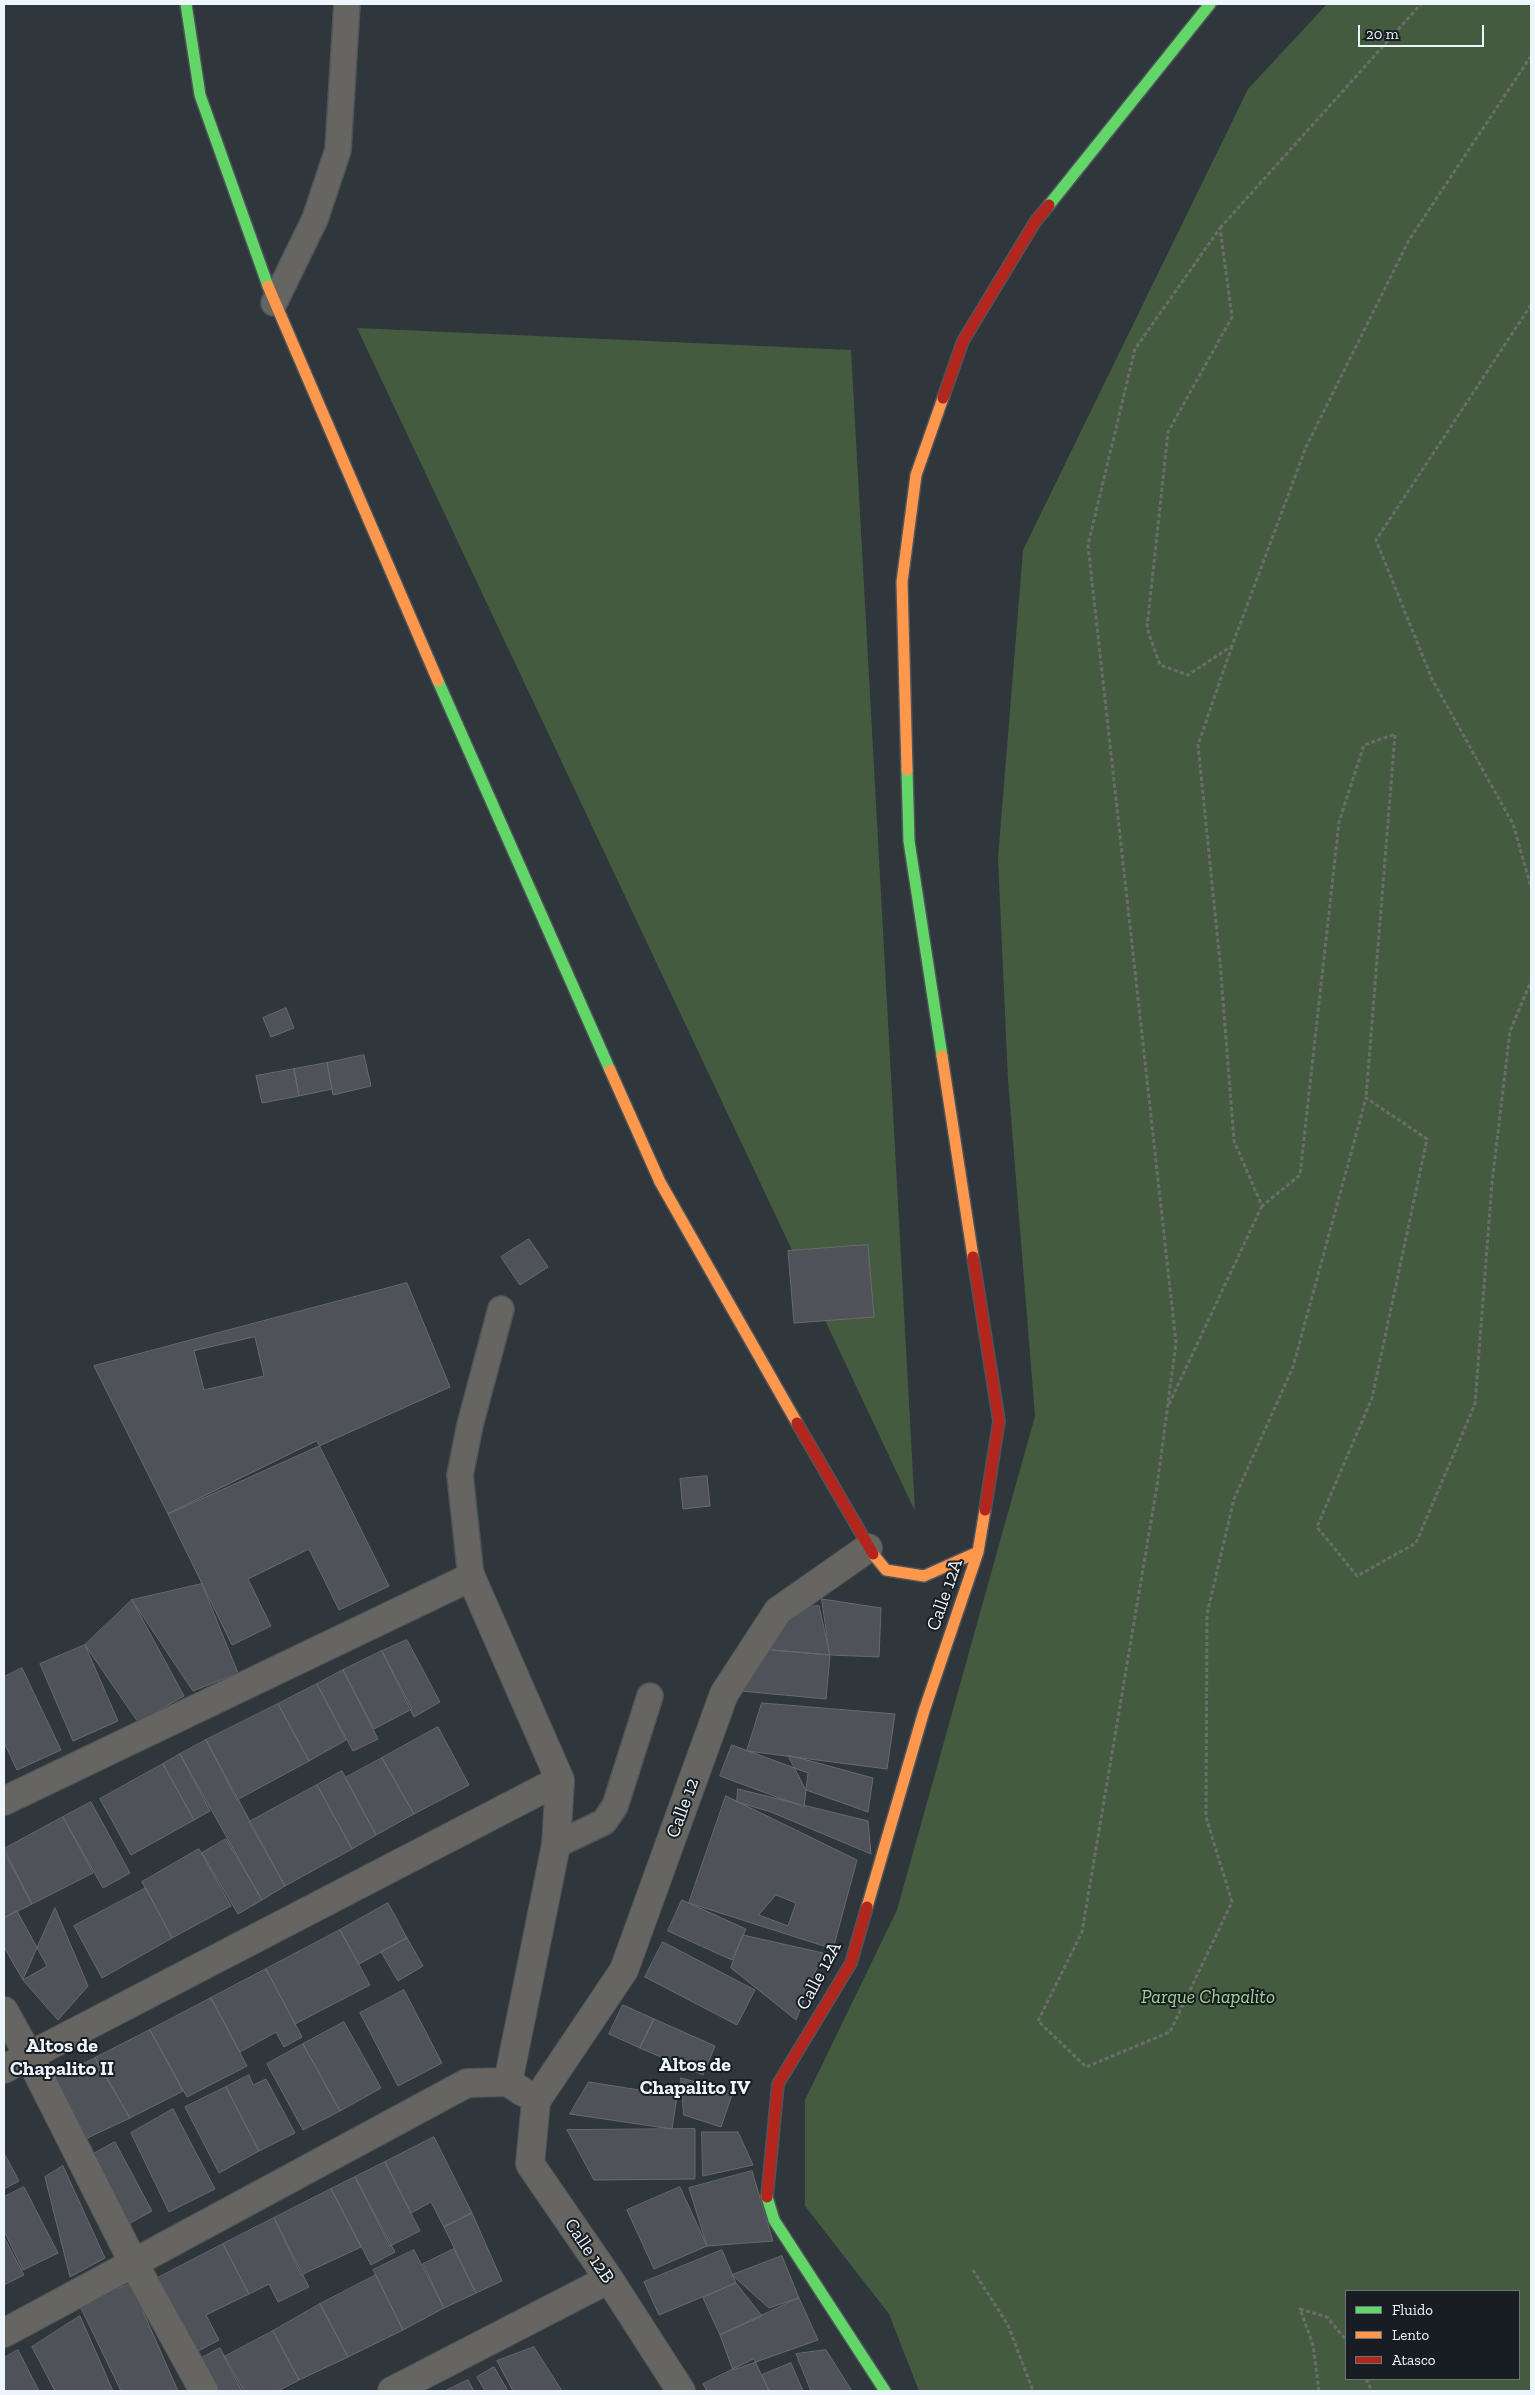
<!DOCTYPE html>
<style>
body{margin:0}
#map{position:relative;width:1535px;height:2395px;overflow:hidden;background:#2f363c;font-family:"Zilla Slab",serif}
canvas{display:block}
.frame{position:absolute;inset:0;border:5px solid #eef6fd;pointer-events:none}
.legend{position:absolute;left:1345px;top:2290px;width:175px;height:90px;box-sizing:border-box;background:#171d22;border:1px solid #6d747a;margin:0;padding:6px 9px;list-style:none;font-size:15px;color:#eef6fd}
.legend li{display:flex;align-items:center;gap:10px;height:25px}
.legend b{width:25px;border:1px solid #6d747a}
.scale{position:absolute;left:1358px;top:25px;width:126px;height:22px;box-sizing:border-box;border:2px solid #eef6fd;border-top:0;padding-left:6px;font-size:15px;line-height:18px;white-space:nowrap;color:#eef6fd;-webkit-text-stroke:4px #171d22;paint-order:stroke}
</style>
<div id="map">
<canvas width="1535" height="2395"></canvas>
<div class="frame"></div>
<ul class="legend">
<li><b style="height:6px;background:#63d668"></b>Fluido</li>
<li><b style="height:6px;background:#ff974d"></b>Lento</li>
<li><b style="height:6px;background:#b3261e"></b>Atasco</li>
</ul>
<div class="scale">20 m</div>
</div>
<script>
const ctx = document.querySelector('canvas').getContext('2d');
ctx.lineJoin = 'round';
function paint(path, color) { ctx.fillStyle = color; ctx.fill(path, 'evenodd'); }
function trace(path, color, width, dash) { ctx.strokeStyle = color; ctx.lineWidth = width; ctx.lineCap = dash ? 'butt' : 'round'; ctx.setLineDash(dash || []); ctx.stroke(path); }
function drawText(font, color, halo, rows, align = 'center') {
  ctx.font = font + ' "Zilla Slab",serif'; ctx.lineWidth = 4; ctx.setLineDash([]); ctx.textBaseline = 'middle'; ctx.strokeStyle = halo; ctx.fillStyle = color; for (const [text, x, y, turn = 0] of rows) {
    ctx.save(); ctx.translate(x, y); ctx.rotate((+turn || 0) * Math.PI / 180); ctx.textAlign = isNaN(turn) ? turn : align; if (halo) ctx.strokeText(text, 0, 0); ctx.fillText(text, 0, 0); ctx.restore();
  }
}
const green = new Path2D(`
 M1327,4H1531V2391H919L889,2314L805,2206V2100L897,1910L1035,1416L1008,1080L998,858L1023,550L1248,89ZM1346,2291H1519V2379H1346Z
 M357,328L851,350L915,1511Z`);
const building = new Path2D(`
 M286,1008L294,1028L271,1037L263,1018Z
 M364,1055L371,1086L333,1095L327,1063Z
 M327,1063L332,1089L299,1096L294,1069Z
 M294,1069L299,1096L262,1103L256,1076Z
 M529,1239L548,1267L520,1285L501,1257Z
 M868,1245L874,1317L794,1323L788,1251Z
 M407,1283L450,1387L168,1514L94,1366Z
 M255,1337L264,1376L204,1390L194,1351Z
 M317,1441L389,1586L339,1610L309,1549L248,1579L271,1626L232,1645L168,1514Z
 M707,1476L710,1506L683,1509L680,1479Z
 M202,1584L238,1673L193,1691L132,1600Z
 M822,1599L881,1608L879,1657L830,1655Z
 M132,1600L184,1696L138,1722L85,1645Z
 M819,1606L830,1655L760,1649L784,1608Z
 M407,1640L440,1702L414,1717L382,1651Z
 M85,1645L118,1721L73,1741L40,1664Z
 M760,1649L830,1655L826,1699L741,1691Z
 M382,1651L412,1709L374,1729L343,1670Z
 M22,1668L61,1750L17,1770L4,1742V1677Z
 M343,1670L378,1739L353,1751L317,1684Z
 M317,1684L346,1740L309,1761L278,1704Z
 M762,1703L895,1714L887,1769L747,1751Z
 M278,1704L309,1761L237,1800L206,1740Z
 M438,1727L469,1785L414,1814L382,1758Z
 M206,1740L285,1886L262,1900L180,1754Z
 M732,1745L808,1773L804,1807L720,1776Z
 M180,1754L210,1811L194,1820L163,1764Z
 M788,1755L873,1778L868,1812L806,1790Z
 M382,1758L414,1814L376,1835L345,1778Z
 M163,1764L194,1820L131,1855L100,1799Z
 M342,1771L376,1835L352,1849L317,1785Z
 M317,1785L352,1849L285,1886L249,1822Z
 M738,1789L868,1821L871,1854L771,1812L737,1802Z
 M726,1796L857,1860L833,1949L689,1903Z
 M91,1802L130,1873L103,1888L63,1817Z
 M63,1817L93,1873L32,1904L4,1849Z
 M226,1839L262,1900L238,1914L202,1853Z
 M199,1849L231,1906L172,1938L142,1882Z
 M4,1852L32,1904L4,1918Z
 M146,1888L172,1938L102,1978L74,1926Z
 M776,1895L796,1903L788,1926L759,1915Z
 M682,1900L746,1929L732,1960L668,1931Z
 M388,1903L407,1938L359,1964L340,1930Z
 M55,1908L88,1986L58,2020L23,1980Z
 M17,1911L47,1966L23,1980L4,1947V1918Z
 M340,1930L370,1985L295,2024L266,1969Z
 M743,1935L823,1953L796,2020L731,1968Z
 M407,1938L423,1966L398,1981L381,1952Z
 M663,1942L755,1990L737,2025L645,1977Z
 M266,1969L302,2037L284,2047L276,2032L240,2052L211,1998Z
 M404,1990L442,2063L398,2086L360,2013Z
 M211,1998L247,2066L187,2097L150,2030Z
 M623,2005L654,2019L640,2048L609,2034Z
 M654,2019L715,2046L703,2075L640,2048Z
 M344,2022L381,2088L340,2111L303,2044Z
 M150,2030L183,2091L130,2118L95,2058Z
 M303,2044L340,2111L303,2130L267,2064Z
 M95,2058L130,2118L81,2141L47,2082Z
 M249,2075L253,2085L266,2079L295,2133L259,2151L226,2087Z
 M681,2078L733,2092L721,2127L684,2115Z
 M589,2082L677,2096L672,2129L570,2114Z
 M226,2087L259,2151L219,2173L185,2107Z
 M173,2109L215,2189L169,2212L131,2133Z
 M695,2129V2179L594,2180L567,2130Z
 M702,2132H738L753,2165L703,2176Z
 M434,2137L472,2213L444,2227L431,2202L411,2213L385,2162Z
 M115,2142L152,2211L125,2226L88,2157Z
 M4,2153L19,2181L4,2189Z
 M385,2162L420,2231L390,2246L355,2177Z
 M63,2166L105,2258L70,2277L45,2177Z
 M752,2171L773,2241L707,2246L689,2188Z
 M355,2177L395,2252L371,2265L331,2189Z
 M24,2187L58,2253L23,2270L4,2231V2197Z
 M680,2187L707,2246L654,2269L627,2210Z
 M331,2189L361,2247L301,2275L274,2218Z
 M472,2213L502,2281L476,2293L444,2227Z
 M274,2218L309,2287L278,2302L269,2284L249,2294L223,2244Z
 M4,2237L24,2275L4,2285Z
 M223,2244L249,2294L206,2315L219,2340L187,2357L148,2283Z
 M454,2249L476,2293L444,2308L423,2264Z
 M414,2250L444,2308L403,2330L373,2270Z
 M722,2250L736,2283L659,2315L644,2282Z
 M782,2256L799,2298L769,2308L732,2275Z
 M376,2275L403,2330L348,2357L320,2304Z
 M736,2283L762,2316L720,2335L703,2298Z
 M131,2284L178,2391H121L79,2304Z
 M799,2298L818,2340L733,2370L720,2335Z
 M320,2304L348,2357L299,2380L273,2331Z
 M80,2316L113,2391H55L32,2347Z
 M273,2331L299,2380L278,2391H242L224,2357Z
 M534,2347L562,2391H513L497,2361Z
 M220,2348L244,2391H207L192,2363Z
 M18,2350L39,2391H4V2358Z
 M826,2350L852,2391H811L796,2354Z
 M754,2359L769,2391H707L703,2384Z
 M791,2363L803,2391H769L762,2375Z
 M494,2367L508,2391H485L477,2377Z
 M468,2380L474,2391H445Z`);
const path = new Path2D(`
 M1531,56L1409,240L1306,447L1232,646L1188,675L1160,665L1147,628L1168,432L1232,317L1220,228L1135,349L1088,545L1176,1343L1157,1486L1082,1932L1038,2021L1086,2067L1170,2032L1232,1902L1206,1817L1207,1614L1234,1499L1293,1367L1366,1098L1427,1139L1372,1398L1317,1527L1357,1576L1416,1543L1475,1404L1492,1183L1510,1031L1531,981
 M1220,228L1421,4
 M1531,305L1376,540L1432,679L1513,824L1531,887
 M1232,646L1198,745L1220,962L1234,1141L1262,1206L1300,1175L1339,822L1364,745L1395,734L1366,1098
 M1169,1404L1262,1206
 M973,2270L1008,2325L1033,2391
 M1366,2379L1372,2391
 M1319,2391L1313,2345L1300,2309L1327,2317L1346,2340`);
const lane = new Path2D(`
 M274,303L315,219L338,150L347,4
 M471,1577L460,1475L470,1425L501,1309
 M556,1845L604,1822L615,1806L650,1696`);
const street = new Path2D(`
 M4,1801L471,1577L560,1780L556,1845L508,2082
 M4,2011L29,2056L133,2262L204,2391
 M4,2069L560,1780
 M4,2333L467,2083L508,2082L523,2092
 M392,2391L609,2279
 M681,2391L609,2279L530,2164L536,2101L624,1970L724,1694L778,1611L868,1548`);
const fast = new Path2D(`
 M186,4L200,95L268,286
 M1049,205L1210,4
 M438,681L610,1070
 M907,770L909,841L942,1056
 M767,2197L774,2220L885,2391`);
const slow = new Path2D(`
 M268,286L438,681
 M907,770L902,582L916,475L943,398
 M942,1056L973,1257
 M610,1070L660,1182L797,1423
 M873,1554L886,1570L924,1576L978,1552
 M867,1907L924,1711L978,1552L985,1510`);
const jam = new Path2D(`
 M943,398L963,341L1035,222L1049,205
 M973,1257L999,1421L985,1510
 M797,1423L873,1554
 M767,2197L778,2084L851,1963L867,1907`);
const streetNames = [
 ["Calle 12A",945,1595,-71],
 ["Calle 12",683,1808,-70],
 ["Calle 12A",819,1976,-62],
 ["Calle 12B",589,2251,56]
];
const parkNames = [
 ["Parque Chapalito",1208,1998]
];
const neighbourhoodNames = [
 ["Altos de",62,2046],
 ["Chapalito II",62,2069],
 ["Altos de",695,2065],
 ["Chapalito IV",695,2088]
];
paint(green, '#455b3f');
paint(building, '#4f5359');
trace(building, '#676a70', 1);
trace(lane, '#4e555a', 28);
trace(street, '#4e555a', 30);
trace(fast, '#4e555a', 14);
trace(slow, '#4e555a', 14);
trace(jam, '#4e555a', 14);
trace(path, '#6b6c6b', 3, [4, 2.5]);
trace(lane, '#666561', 25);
trace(street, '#666561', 28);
trace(fast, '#63d668', 11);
trace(slow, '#ff974d', 11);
trace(jam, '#b3261e', 11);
drawText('19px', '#eef6fd', '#171d22', streetNames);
drawText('italic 19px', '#a7d495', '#171d22', parkNames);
drawText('bold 20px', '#eef6fd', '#171d22', neighbourhoodNames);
</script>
